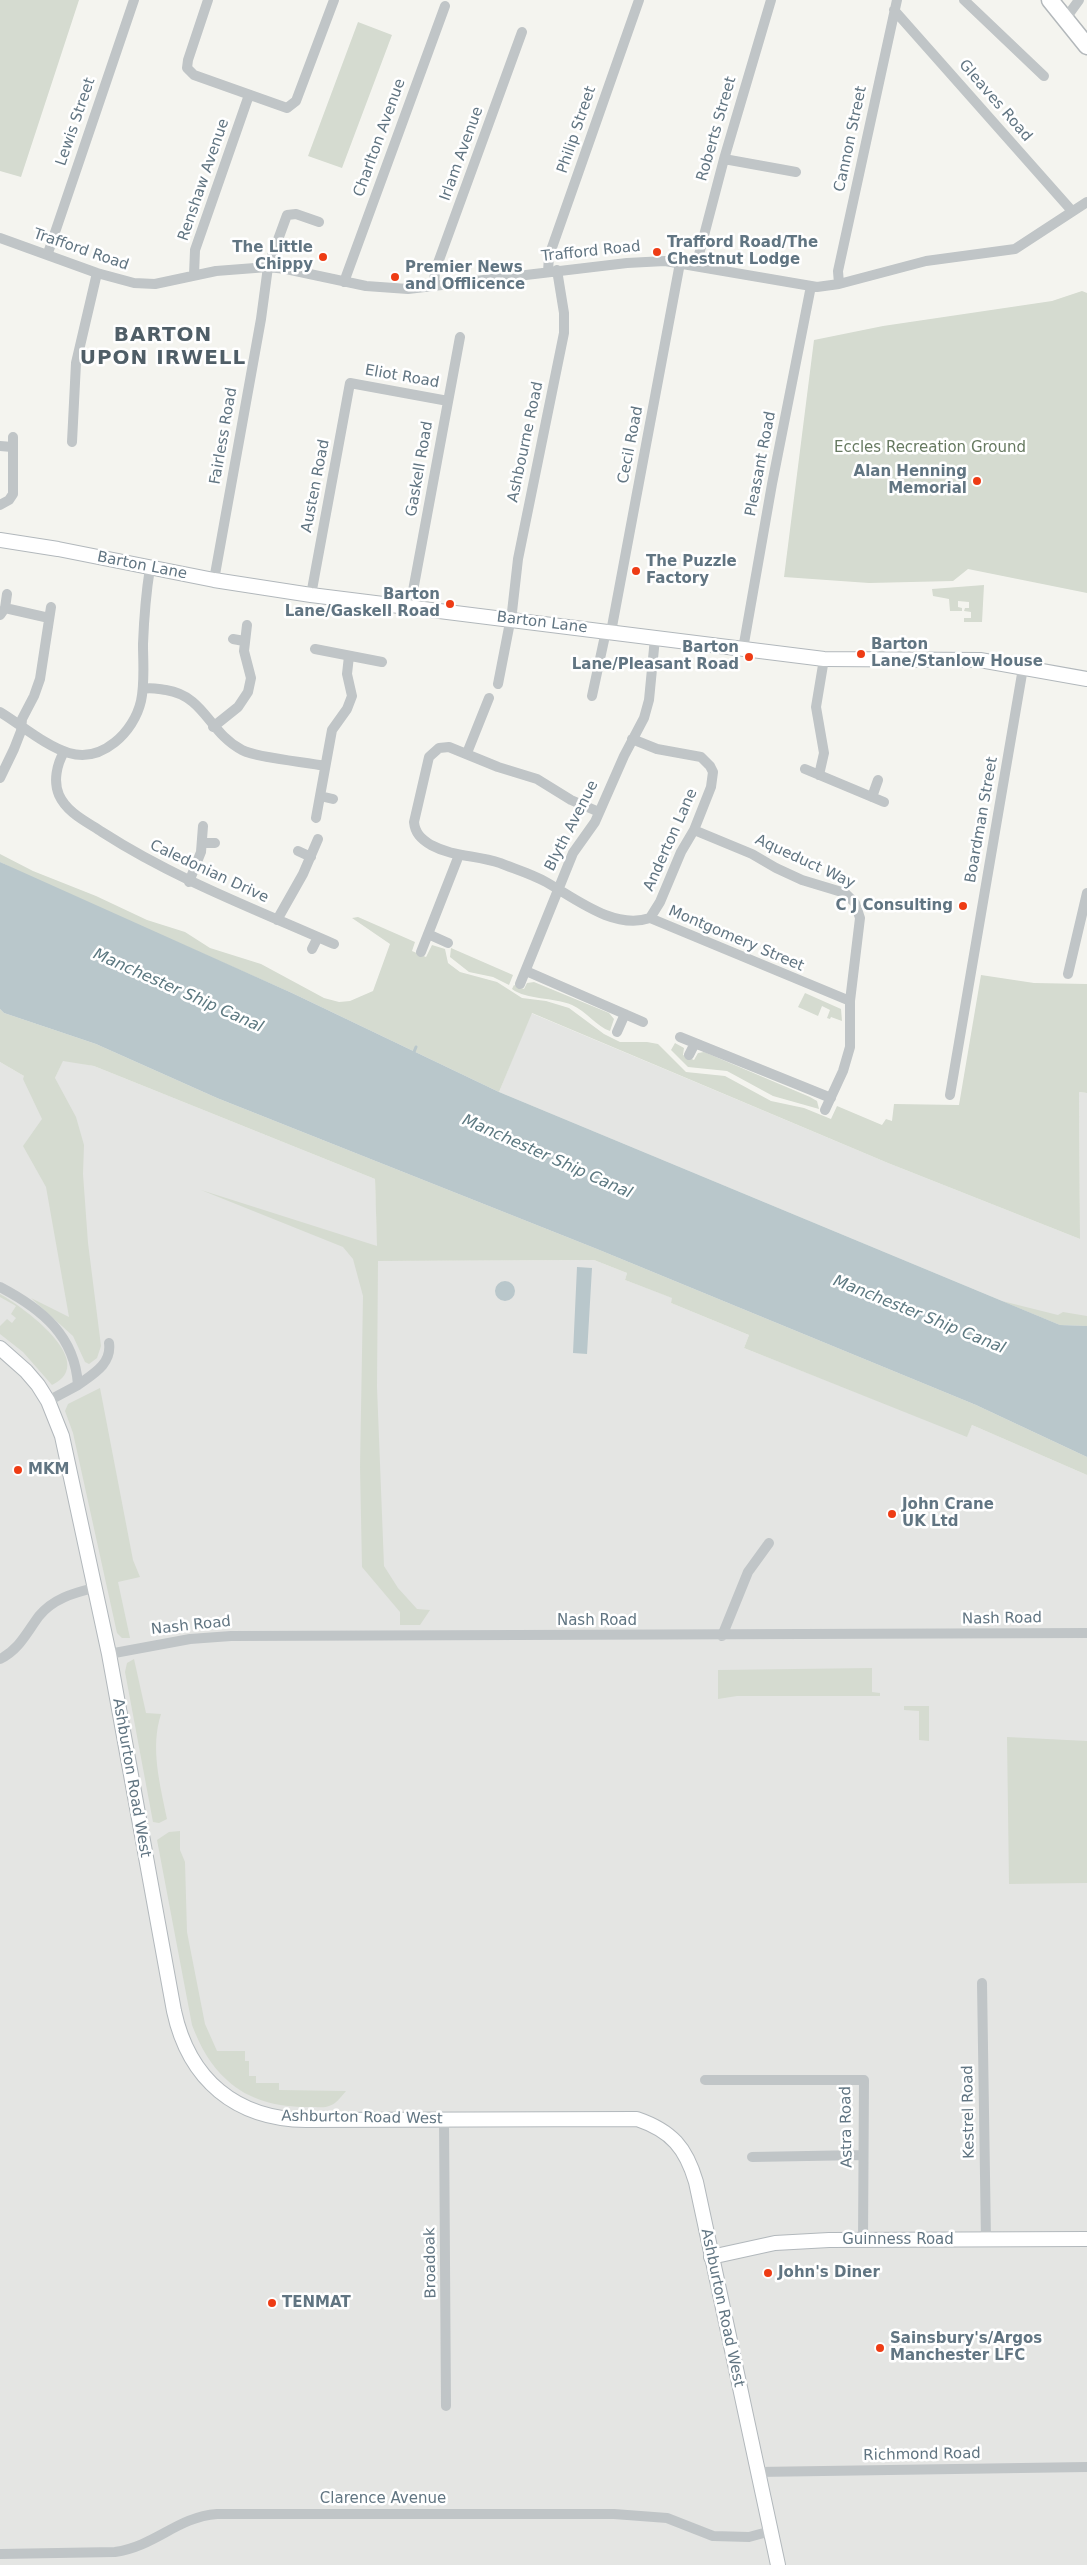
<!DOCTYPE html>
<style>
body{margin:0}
canvas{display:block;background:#f4f4ef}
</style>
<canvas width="1087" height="2565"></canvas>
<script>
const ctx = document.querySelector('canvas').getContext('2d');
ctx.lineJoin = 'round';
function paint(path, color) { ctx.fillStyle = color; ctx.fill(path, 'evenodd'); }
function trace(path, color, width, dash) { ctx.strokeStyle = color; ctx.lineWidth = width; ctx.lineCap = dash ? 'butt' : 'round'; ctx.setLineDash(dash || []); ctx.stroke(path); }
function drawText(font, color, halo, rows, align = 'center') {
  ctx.font = font + ' "DejaVu Sans",sans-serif'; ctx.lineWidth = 5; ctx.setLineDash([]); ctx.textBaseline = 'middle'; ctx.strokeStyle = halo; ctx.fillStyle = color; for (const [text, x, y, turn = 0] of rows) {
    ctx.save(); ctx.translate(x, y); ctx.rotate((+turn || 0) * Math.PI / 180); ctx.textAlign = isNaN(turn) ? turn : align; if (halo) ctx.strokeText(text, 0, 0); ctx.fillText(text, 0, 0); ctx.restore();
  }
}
const built = new Path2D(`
 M531,1013L888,1163L1080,1239L1079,1092L1087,1093V1326L1060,1325L499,1092Z
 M63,1060L94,1066L375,1179L378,1261L594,1260L627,1273L625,1280L673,1298L671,1303L749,1335L744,1348L967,1436L972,1425L1087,1475V2565H0V1062L24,1076L55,1078Z`);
const green = new Path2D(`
 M0,0H79L21,177L0,171Z
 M358,22L392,35L342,168L308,156Z
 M1082,291L1087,293V593L968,569L953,581L869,583L784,577L814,340L883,326L1052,301Z
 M984,585L982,622H964V618H971V612L964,611L965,608H969V602L958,601V607L962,608V611H950L949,599L933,596L932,589Z
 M0,854L33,871L96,896L147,920L185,932L210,948L261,964L324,998L339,1002L350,1001L373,991L390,944L352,918L358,917L415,942L412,951L426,957L432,945L445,949L448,963L460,972L497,982L522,998L546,1001L569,1008L604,1034L620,1042H647L658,1044L686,1072L725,1076L771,1101L804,1108L831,1119L837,1106L882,1125L886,1119L892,1121L894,1104L959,1105L981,975L1034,983L1087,984V1093L1079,1092L1080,1239L888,1163L532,1013L499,1092L292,993L34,879L0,862Z
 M451,948L513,975L509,985L493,977L469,972L450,957Z
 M534,982L609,1013L614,1019L610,1031C597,1027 586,1011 572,1005C553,997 527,1000 512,989L514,985L524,989L527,983Z
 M805,993L841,1009L842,1021L831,1017L830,1019L827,1018L830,1010L822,1006L818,1016L798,1007Z
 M0,1009L4,1013L96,1044L217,1098L597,1249L976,1405L1087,1457V1475L972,1425L967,1437L744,1348L749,1335L671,1303L672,1298L625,1280L627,1273L594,1260L378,1261L377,1387L384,1566L398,1588L417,1609L430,1610L420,1625H400V1612L362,1567L360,1467L363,1296L353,1259L343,1247L201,1190L377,1246L375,1179L94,1066L63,1061L55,1078L76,1117L84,1145L83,1174L88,1243L101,1346L97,1358L89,1364L85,1362L73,1336L31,1298L69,1317L46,1187L23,1146L42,1119L23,1079L24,1076L0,1062Z
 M675,1043L684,1048L683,1055L694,1060L698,1053L704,1052L810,1097L817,1101L819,1109L773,1096L727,1071L688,1067L671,1050Z
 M0,1294C20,1305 101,1362 52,1385L23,1352L0,1334V1326L7,1319L12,1323L16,1318L11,1314L16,1306L0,1297Z
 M1002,1301L1058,1315L1063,1312L1087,1316V1326L1060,1325Z
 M100,1388L133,1560L140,1577L118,1582L130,1638H122L117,1633L73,1433L65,1411L68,1404Z
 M134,1659L146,1713L161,1714C150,1748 160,1784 167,1819L159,1823L153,1822L125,1672L127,1663Z
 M872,1668V1692L880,1693V1696H737L718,1699V1670Z
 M904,1706H929V1741L919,1740V1711L904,1710Z
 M1007,1737L1087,1741V1883L1009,1884Z
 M180,1831V1850L185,1862L187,1932L205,2024L217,2051H245V2061H249V2076H256V2083H279V2090L346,2091C341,2097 336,2104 329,2106C325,2108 318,2107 314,2107C283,2108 250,2102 227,2080C210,2065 200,2046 192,2025L157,1840L169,1832Z`);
const water = new Path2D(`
 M0,862L292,993L499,1092L1060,1325L1087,1326V1457L976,1405L597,1249L217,1098L96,1044L4,1013L0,1009Z
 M577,1267L592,1268L587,1354L573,1353Z
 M495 1291a10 10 0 1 1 20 0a10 10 0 1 1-20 0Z`);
const stream = new Path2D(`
 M414,1052L416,1047`);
const street = new Path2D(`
 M208,0L188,60L187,68L194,75L287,108L296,101L334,0
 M964,0L1044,76
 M894,10L1072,211
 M1066,18L1079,0
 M724,159L796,172
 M0,238L97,273L134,283L155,284L216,271L268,267L286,269L366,286L408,289L627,263L665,261L817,287L839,284L926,261L1015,249L1087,202
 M48,253L134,0
 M696,266L724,159L771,0
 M548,272L549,256L639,0
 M194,275L195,250L249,95
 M344,282L445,6
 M839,284L838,271L897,0
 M434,286L435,271L522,32
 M72,442L76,363L97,273
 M0,446L12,447
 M0,505L9,500L13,494V437
 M214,580L261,319L268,267L287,215L296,214L319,222
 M311,595L350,383L448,401
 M410,607L460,337
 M5,608L49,618
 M0,615L5,608L7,594
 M611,632L680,263
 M233,639L244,641
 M315,649L382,662
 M743,649L772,484L811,286
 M498,684L512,612L518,559L564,333V313L557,270
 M143,689C150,687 158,689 166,690C205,696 209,733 242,750C257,758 306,762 325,766
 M592,696L606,631
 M0,712C20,724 47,747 69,753C102,763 134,732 141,701C145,683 143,662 143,644C144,618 146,593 150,568
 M213,727L238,707L248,692L251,678L244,651L247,625
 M632,739L657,749L701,757L710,766L713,772L711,787L694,830L681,852L660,902L650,918
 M64,752C57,764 53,781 59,795C67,813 87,822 102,832C175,879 255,909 334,944
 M467,753L489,698
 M805,769L884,802
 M819,775L824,753L816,707L824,659
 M0,778L14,749L21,731L22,719L34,696L40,679L51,607
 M320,796L333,799
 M872,797L878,780
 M599,812L571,800L537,779L498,767L449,747L439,748L429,757L414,822C415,833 421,839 431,845C453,857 477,855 500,863C515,869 532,874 546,882C576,899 614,930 650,918L850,1001
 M316,818L332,730L347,709L352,696L347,674L349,656
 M694,830L752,854L776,868L802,880L845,893L855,903L860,918L850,1001V1047L843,1071L825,1110
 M203,843H215
 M298,851L311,857
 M189,882L201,852L203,826
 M277,920L303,874L318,839
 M428,934L448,943
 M312,949L318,937
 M421,952L459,855
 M526,971L643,1022
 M1068,974L1087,893
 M520,984L573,853L595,822L624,756L644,718L649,700L655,638
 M617,1032L625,1014
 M680,1037L831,1098
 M689,1055L695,1043
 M950,1095L1023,668
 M0,1287C42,1309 75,1336 78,1385L48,1401
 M78,1385C93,1374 112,1364 109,1343
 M722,1636L748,1572L769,1543
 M109,1654L190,1639L231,1636L1087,1633
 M0,1659C19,1650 27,1632 39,1616C53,1599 73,1593 94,1588
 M982,1983L986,2240
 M705,2080H864L863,2240
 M444,2119L446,2406
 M752,2157L863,2155
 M757,2472L1087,2467
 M0,2554L115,2552C156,2546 177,2517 217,2514H614L667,2518L713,2536L749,2537L771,2531`);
const secondary = new Path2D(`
 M0,540L58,549L214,580L311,595L824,659L980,660L1087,679
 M0,1348L26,1371L38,1385L48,1401L62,1436L109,1654L174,2011C189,2080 236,2119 306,2120L637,2119C672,2131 686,2148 696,2182L778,2565
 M711,2257L775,2243L829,2240L1087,2239`);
const primary = new Path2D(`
 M1050,0L1087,46`);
const markers = [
 [657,252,5,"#ee3c15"],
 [323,257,5,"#ee3c15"],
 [395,277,5,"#ee3c15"],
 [977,481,5,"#ee3c15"],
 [636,571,5,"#ee3c15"],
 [450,604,5,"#ee3c15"],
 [861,654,5,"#ee3c15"],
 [749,657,5,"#ee3c15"],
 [963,906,5,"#ee3c15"],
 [18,1470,5,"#ee3c15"],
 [892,1514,5,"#ee3c15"],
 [768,2273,5,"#ee3c15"],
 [272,2303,5,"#ee3c15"],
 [880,2348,5,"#ee3c15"]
];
const streetNames = [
 ["Gleaves Road",995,101,49],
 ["Lewis Street",76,122,-71],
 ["Roberts Street",717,129,-74],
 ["Philip Street",577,130,-71],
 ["Charlton Avenue",380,138,-70],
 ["Cannon Street",851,139,-78],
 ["Irlam Avenue",462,154,-70],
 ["Renshaw Avenue",204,180,-71],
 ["Trafford Road",81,250,19],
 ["Trafford Road",591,252,-6],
 ["Eliot Road",402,377,10],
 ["Fairless Road",224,436,-80],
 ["Ashbourne Road",526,442,-78],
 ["Cecil Road",631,445,-79],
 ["Pleasant Road",761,464,-79],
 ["Gaskell Road",420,469,-80],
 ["Austen Road",316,486,-79],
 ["Barton Lane",142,566,11],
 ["Barton Lane",542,623,7],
 ["Boardman Street",982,820,-80],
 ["Blyth Avenue",572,826,-63],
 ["Anderton Lane",671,840,-66],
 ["Aqueduct Way",805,862,25],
 ["Caledonian Drive",209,872,25],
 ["Montgomery Street",736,939,23],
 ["Nash Road",1002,1619,-1],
 ["Nash Road",597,1621],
 ["Nash Road",191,1626,-6],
 ["Ashburton Road West",131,1778,80],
 ["Kestrel Road",969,2112,-91],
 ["Ashburton Road West",362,2118,1],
 ["Astra Road",847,2127,-91],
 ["Guinness Road",898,2240],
 ["Broadoak",431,2263,-91],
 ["Ashburton Road West",722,2308,78],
 ["Richmond Road",922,2455,-1],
 ["Clarence Avenue",383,2499]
];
const poiNames = [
 ["Trafford Road/The",667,243],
 ["Chestnut Lodge",667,260],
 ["The Little",313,248,"right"],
 ["Chippy",313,265,"right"],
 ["Premier News",405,268],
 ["and Offlicence",405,285],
 ["Alan Henning",967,472,"right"],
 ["Memorial",967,489,"right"],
 ["The Puzzle",646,562],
 ["Factory",646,579],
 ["Barton",440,595,"right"],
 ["Lane/Gaskell Road",440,612,"right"],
 ["Barton",871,645],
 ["Lane/Stanlow House",871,662],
 ["Barton",739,648,"right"],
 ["Lane/Pleasant Road",739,665,"right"],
 ["C J Consulting",953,906,"right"],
 ["MKM",28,1470],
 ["John Crane",902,1505],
 ["UK Ltd",902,1522],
 ["John's Diner",778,2273],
 ["TENMAT",282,2303],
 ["Sainsbury's/Argos",890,2339],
 ["Manchester LFC",890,2356]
];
const parkNames = [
 ["Eccles Recreation Ground",930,448]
];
const waterNames = [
 ["Manchester Ship Canal",178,991,24],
 ["Manchester Ship Canal",547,1157,24],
 ["Manchester Ship Canal",919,1315,22]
];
const districtNames = [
 ["BARTON",163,336],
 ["UPON IRWELL",163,359]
];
paint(built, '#e4e5e3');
paint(green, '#d5dbd0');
paint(water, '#b9c7cb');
trace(stream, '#b9c7cb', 3);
trace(secondary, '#b2b8bc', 16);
trace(primary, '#b3b8bb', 19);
trace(street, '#c0c5c7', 10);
trace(secondary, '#fff', 14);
trace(primary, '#fff', 16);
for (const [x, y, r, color] of markers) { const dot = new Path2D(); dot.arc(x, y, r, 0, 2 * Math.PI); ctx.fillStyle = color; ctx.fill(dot); trace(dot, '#fff', 2); }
drawText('15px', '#617582', '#fff', streetNames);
drawText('bold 15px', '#617582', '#fff', poiNames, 'left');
drawText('15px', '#667960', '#fff', parkNames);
drawText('italic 16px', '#5c7880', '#fff', waterNames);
ctx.letterSpacing = '1px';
drawText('bold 20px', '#4f5e67', '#fff', districtNames);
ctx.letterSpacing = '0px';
</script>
